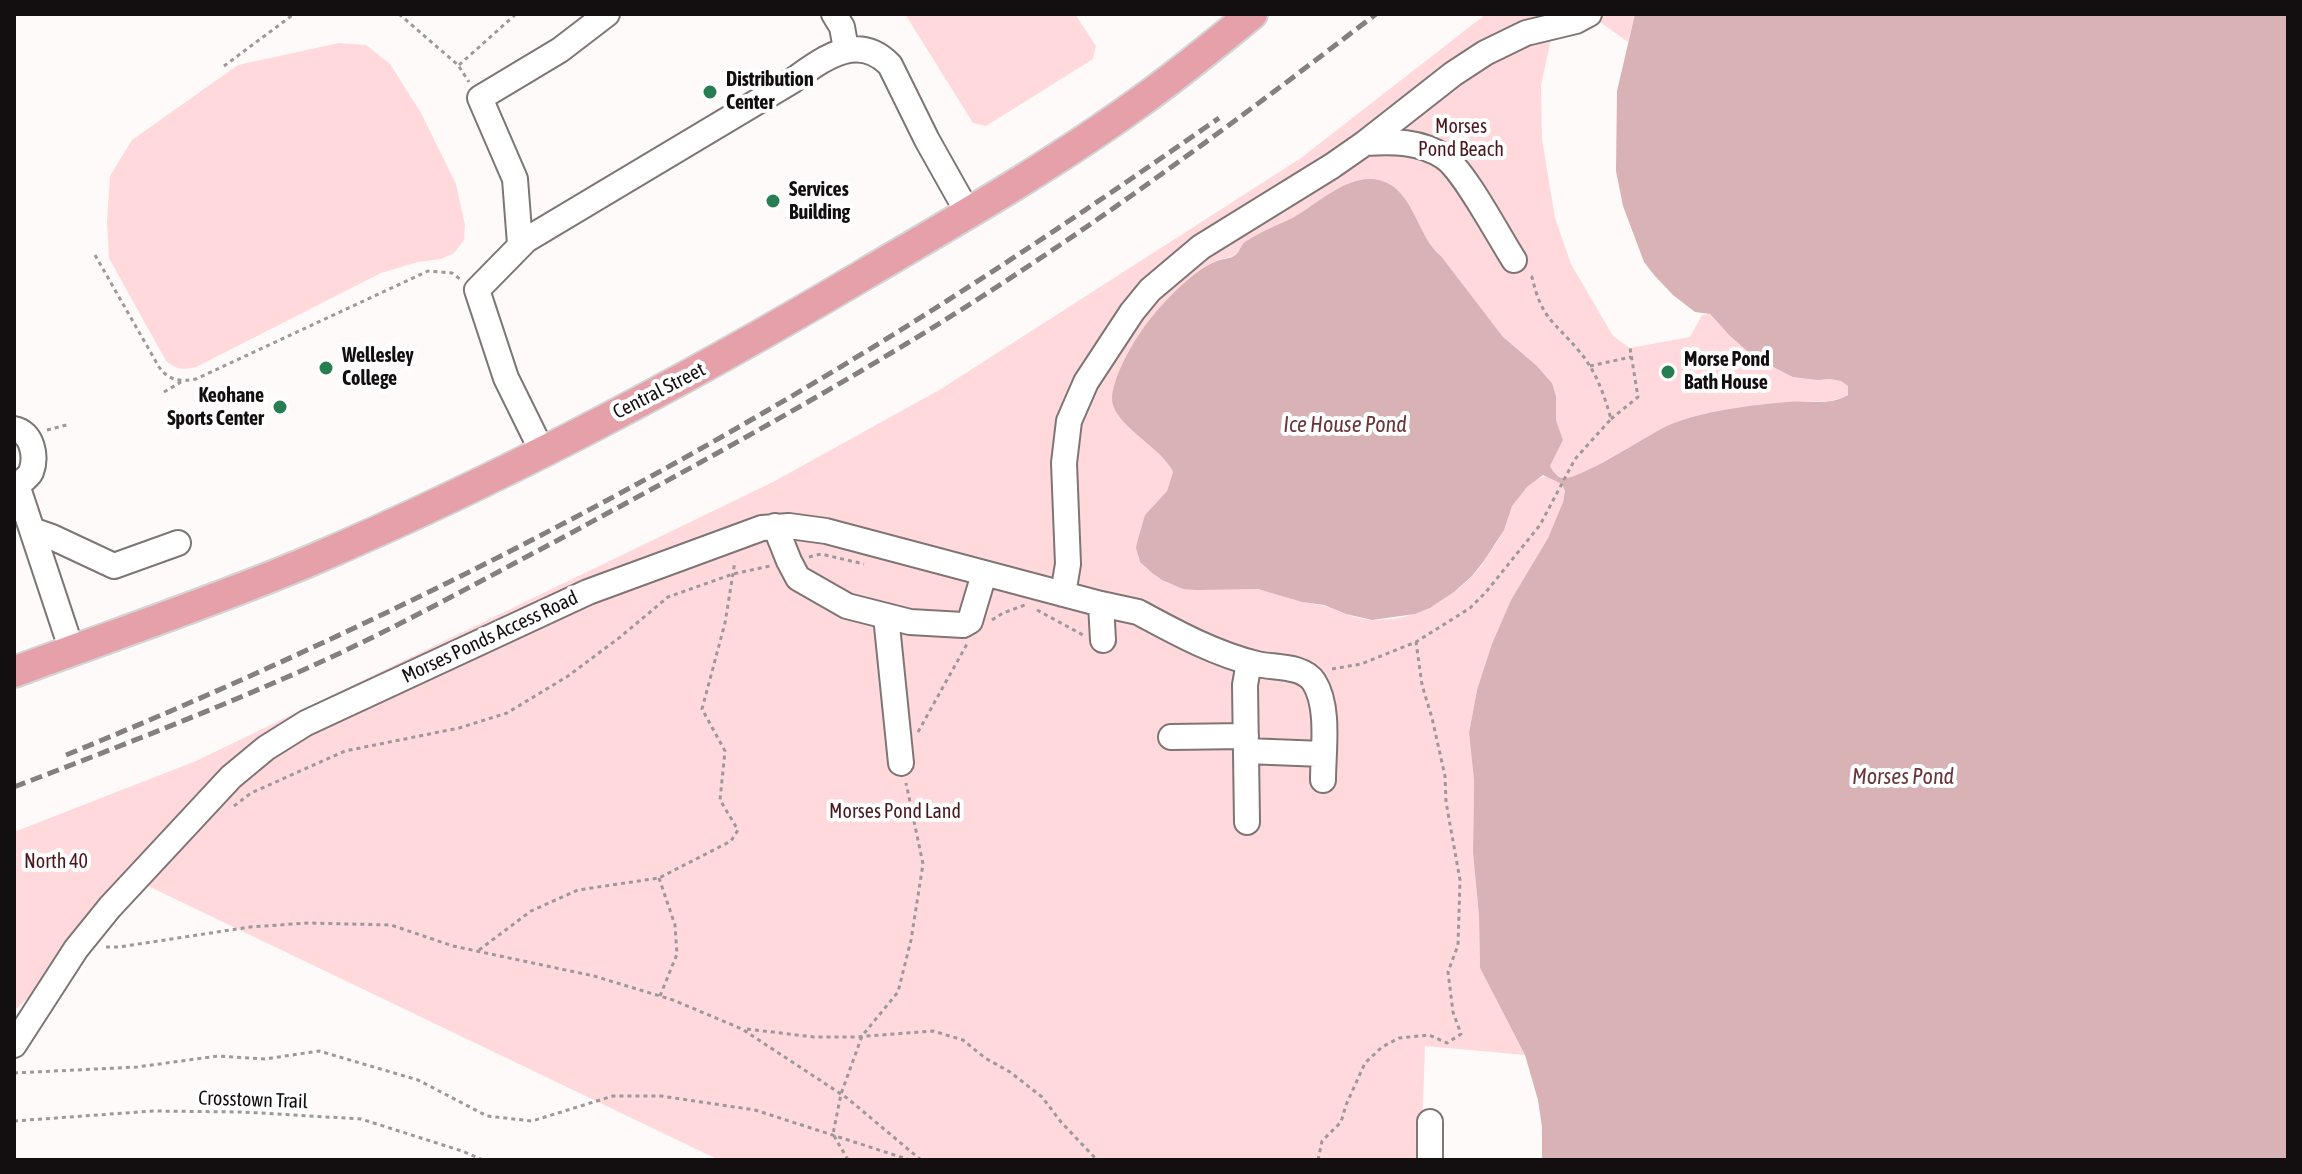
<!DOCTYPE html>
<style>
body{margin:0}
#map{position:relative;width:2302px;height:1174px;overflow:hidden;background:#fefafa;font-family:"Asap Condensed",sans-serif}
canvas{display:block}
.frame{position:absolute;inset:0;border:16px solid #130f10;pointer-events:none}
</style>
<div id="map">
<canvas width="2302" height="1174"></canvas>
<div class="frame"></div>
</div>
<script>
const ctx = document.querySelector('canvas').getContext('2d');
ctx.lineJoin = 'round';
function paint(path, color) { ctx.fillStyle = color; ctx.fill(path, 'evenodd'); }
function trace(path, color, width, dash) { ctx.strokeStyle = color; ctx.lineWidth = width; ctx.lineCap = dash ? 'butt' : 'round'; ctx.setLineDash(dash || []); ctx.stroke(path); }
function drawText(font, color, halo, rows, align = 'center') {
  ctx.font = font + ' "Asap Condensed",sans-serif'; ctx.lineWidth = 8; ctx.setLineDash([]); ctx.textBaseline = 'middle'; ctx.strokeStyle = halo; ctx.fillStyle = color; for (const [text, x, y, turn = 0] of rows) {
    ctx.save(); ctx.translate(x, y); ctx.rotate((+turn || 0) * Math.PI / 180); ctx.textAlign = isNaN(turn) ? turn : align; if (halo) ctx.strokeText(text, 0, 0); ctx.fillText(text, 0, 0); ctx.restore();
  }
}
const green = new Path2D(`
 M905,14H1075L1096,46L1093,59L986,126L973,123Z
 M1486,14H1635L1628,42L1597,20L1552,35L1541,85L1542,139L1555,218L1571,264L1613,336L1630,348L1690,337L1702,315L1709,314L1729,335L1754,357L1818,380L1830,379L1841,381L1848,386L1849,392L1846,397L1829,401L1790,402L1681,421L1658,431L1585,472L1568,478H1562L1555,474L1550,466L1563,440L1556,420V396L1552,383L1536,365L1503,337L1441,256C1421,240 1414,209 1395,189L1324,197L1299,214L1245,243L1234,256L1218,260L1182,286L1153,316L1125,361L1118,415L1164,456L1173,472L1167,491L1145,515L1138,558C1144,569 1159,579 1171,584C1198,595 1227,586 1256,589C1273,591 1287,598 1303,602C1311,604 1319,604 1327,607C1342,612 1358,620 1374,620C1394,620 1416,616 1433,606C1452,594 1472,580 1484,562C1489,553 1500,539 1503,531C1507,523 1507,515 1511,507C1521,489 1550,459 1565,489L1563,502L1548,538L1511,600L1485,667L1477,690L1469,733L1474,780L1473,853L1479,916L1480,968L1525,1055L1425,1046L1421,1160H719L148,886L14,1011V832L196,761L773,482L941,389L1301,158Z
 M339,43L366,45L390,64L421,113L456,184L465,225L464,240L454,253L441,259L418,262L381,273L196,367C183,370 177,370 166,361L109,258L107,222L110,176L132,140L238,65Z`);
const water = new Path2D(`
 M1635,14H2288V1160H1542V1127L1538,1100L1525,1055L1480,968L1479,916L1473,853L1474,780L1469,733L1477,690L1492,644L1511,600L1548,538L1563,502L1565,491L1562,484L1543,475L1527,487L1512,506L1504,530L1484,561L1472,576L1454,592L1430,608L1415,614L1372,620L1346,614L1324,605L1302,602L1258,589L1196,590L1183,589L1162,580L1152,573L1140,562L1136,548L1138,539L1145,515L1167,491L1173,472C1162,447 1111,424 1112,398C1114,369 1144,323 1164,303C1178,288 1197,269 1217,261C1222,259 1229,259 1234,256C1240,252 1240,246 1245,242C1260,232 1278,225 1294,217C1319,203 1351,171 1382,181C1414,191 1417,237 1441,256L1503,337L1536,365L1552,383L1556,396V420L1563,440L1550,466C1553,471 1556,477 1563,478C1578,481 1648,435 1667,426C1701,411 1752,405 1788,402C1808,400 1830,406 1848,395V386L1841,381L1830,379L1818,380L1793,377L1754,357L1729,335L1710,314L1695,312L1673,295L1654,275L1644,262L1623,206L1616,171L1617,91Z`);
const path = new Path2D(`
 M399,14L458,65L469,82
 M459,65L516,14
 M224,66L294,14
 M95,255L159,367C169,381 181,382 196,379L428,271L452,273L460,279
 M1590,366L1631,357
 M164,392L181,382
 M1611,419L1638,397L1630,348
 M47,430L70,424
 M809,557L821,554L864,564
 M1037,610L1083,635
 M992,620L1003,613L1025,605
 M1332,669L1361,664L1416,642L1470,608L1486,592L1540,525L1575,459L1611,419C1604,394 1596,371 1579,351C1553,320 1542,320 1532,277L1529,275
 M918,732L967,644
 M234,806L251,793L345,751L459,728L507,713L568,676L619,638L668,597L733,574L770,566
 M659,878L675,925L677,954L660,996
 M106,947H119L250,927L308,923L391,925L453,946L594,976L673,1000L742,1029L847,1098L921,1160
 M479,950L531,911L578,890L659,878L731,841L738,830L720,800L725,751L702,709L725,623L735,561
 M747,1029L814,1037H855L933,1031L963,1040L985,1058L1010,1072L1042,1097L1061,1122L1097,1160
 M14,1073L137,1067L218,1056L265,1059L319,1051L418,1080L487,1116L532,1121L613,1096H661L755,1110L910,1160
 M14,1121L153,1111L243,1112L361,1119L462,1151L483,1160
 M848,1160L833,1134L841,1094L862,1036L898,992L911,940L923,864L906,783
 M1318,1160L1322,1141L1341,1122L1346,1105L1365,1063L1382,1047L1399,1038L1429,1035L1447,1043L1461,1034L1453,1012L1448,972L1458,945L1460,880L1446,802L1445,776L1432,718L1422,685L1416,642`);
const minor = new Path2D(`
 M834,14L842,27L846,49
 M1365,143C1392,141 1421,141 1444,157C1464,170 1499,237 1514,260
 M520,244L515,179L480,98L560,50L607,14
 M14,429C32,432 37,456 31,472C28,478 22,481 17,485L14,484
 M542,451L506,378L477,290L526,240L792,81C822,60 857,31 890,65L927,140L968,213
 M17,485L72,651
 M775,526L789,561L798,578L847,606L910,622L963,625L970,621L984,574
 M32,530L52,537L114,566L178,543
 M1063,594L1068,564L1064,463L1069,421L1086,382L1132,312L1150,290L1201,247L1332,166L1365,143L1453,74L1485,53L1526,33L1576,21L1589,14
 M1101,604L1103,640
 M886,616L901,763
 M1171,737L1246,736
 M1246,751L1323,754
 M1247,822L1245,685L1249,662
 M14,1045L76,949L110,907L231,777L266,748L306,723L588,592L762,528L789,526L826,531L1101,604L1138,612C1175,632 1215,654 1257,664C1274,668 1303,665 1314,682C1330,707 1323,752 1323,780
 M1430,1160V1122`);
const major = new Path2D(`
 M14,672C113,635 215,601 312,560C501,479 689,379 865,274C958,219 1053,165 1141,101C1179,74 1215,44 1252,14`);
const rail = new Path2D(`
 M66,755C342,642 611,508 865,352C986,278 1103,199 1219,118
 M14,787C105,752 196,717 285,678C380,637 469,587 560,539C715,455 870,371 1018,273C1141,192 1259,104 1376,14`);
const markers = [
 [710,92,8,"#287e52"],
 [773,201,8,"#287e52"],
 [326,368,8,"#287e52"],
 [1668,372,8,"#287e52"],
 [280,407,8,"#287e52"]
];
const poiNames = [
 ["Distribution",726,80],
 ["Center",726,103],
 ["Services",789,190],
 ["Building",789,213],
 ["Wellesley",342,356],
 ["College",342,379],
 ["Morse Pond",1684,360],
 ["Bath House",1684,383],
 ["Keohane",264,396,"right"],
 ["Sports Center",264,419,"right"]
];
const parkNames = [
 ["Morses",1461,127],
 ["Pond Beach",1461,150],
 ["Morses Pond Land",895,812],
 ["North 40",56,862]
];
const streetNames = [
 ["Central Street",659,391,-27],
 ["Morses Ponds Access Road",490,637,-25],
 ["Crosstown Trail",253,1100,2]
];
const waterNames = [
 ["Ice House Pond",1345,425],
 ["Morses Pond",1903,777]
];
paint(green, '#ffd9db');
paint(water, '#d8b2b4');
trace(minor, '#7f7575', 28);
trace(major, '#d5d4d4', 34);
trace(path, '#9d999a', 3, [4, 4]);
trace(minor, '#fff', 24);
trace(major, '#e5a0a9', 30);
trace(rail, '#848080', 5, [12, 6]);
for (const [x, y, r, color] of markers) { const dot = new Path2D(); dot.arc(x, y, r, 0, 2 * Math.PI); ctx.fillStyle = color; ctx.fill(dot); trace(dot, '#fff', 3); }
drawText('bold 20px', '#130f10', '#fff', poiNames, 'left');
drawText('20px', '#49181f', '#fff', parkNames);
drawText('20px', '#130f10', '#fff', streetNames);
drawText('italic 22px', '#69353b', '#fff', waterNames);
</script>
